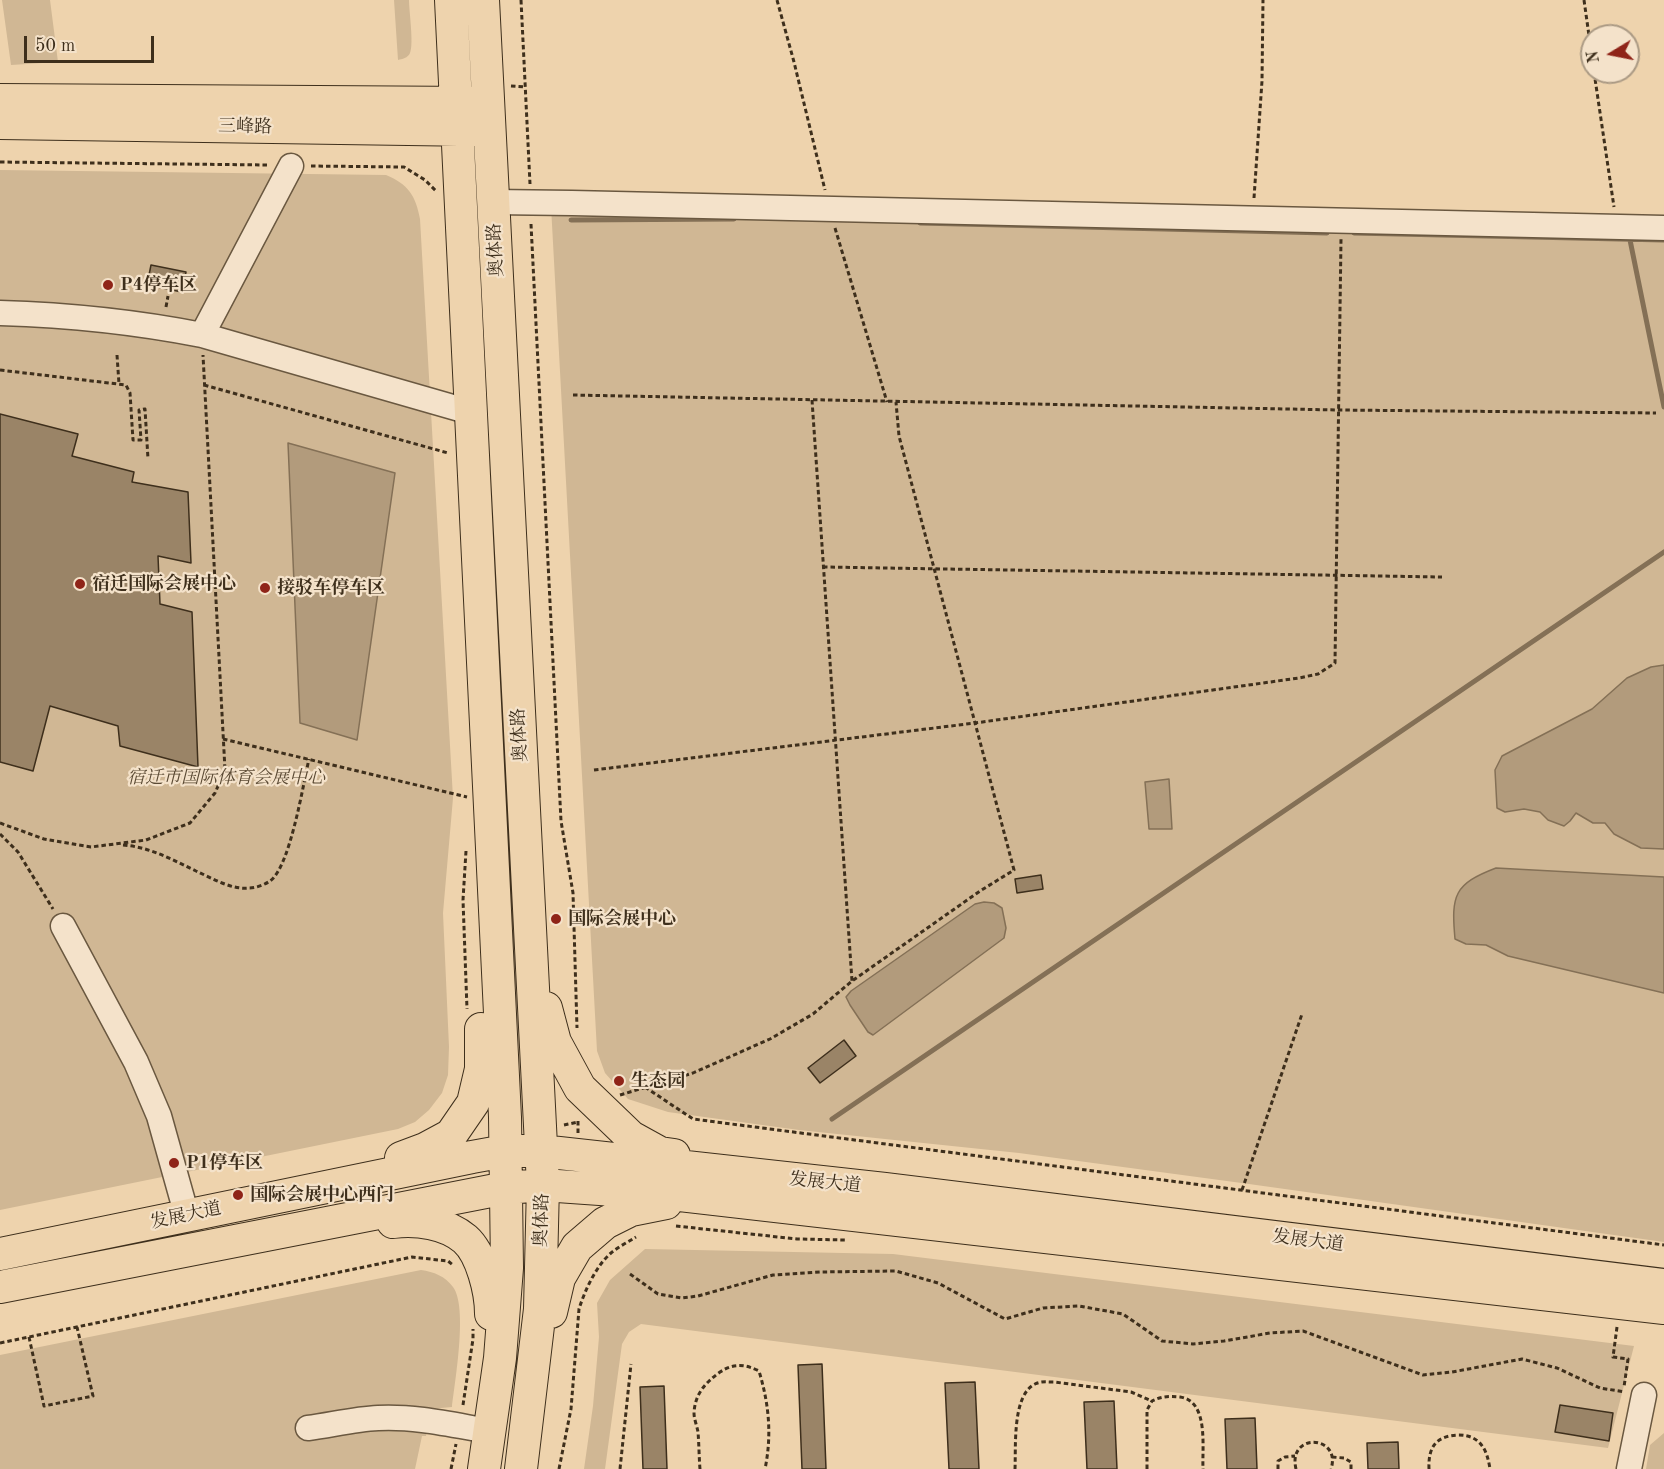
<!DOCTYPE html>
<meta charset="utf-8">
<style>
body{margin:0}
#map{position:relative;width:1664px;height:1469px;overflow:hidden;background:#eed3ad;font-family:"Old Standard TT",serif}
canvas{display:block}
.north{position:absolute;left:1580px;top:24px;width:60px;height:60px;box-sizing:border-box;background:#f4e2ca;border:2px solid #ab9a84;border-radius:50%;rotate:260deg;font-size:16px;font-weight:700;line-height:24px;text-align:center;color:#3e2f1c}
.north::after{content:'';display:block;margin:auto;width:21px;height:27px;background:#8f2418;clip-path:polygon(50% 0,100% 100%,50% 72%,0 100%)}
.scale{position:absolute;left:24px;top:36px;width:130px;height:27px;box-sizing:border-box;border:3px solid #3e2f1c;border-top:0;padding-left:8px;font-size:18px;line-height:21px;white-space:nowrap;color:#3e2f1c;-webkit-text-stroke:4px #f4e2ca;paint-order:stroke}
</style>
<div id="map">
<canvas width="1664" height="1469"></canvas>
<div class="north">N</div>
<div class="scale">50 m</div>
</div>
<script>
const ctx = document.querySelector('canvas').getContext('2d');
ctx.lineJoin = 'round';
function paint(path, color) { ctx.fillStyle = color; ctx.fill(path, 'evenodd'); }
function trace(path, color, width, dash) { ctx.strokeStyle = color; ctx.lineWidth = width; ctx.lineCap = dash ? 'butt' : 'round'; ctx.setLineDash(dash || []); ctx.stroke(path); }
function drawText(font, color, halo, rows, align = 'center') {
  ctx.font = font + ' "Old Standard TT","Noto Serif SC",serif'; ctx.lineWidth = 4.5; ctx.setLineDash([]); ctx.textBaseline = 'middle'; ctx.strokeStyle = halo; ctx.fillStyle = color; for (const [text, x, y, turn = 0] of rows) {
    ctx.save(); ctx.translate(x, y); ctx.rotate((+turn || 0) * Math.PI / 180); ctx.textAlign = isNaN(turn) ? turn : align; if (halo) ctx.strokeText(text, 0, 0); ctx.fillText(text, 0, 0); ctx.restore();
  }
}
const green = new Path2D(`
 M2,0H50L58,62L11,65Z
 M394,0H409C409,11 414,44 410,53C408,58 402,59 398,60Z
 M0,170L386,175C408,184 416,196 420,219L453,798L443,913L449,1047L448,1075L442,1093L429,1110L415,1122L398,1129L0,1210Z
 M551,206L1664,229V1242L1249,1184L1019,1153L799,1130L668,1112L628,1099L605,1073L597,1051Z
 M645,1249L893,1254L1634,1346L1608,1448L641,1324L629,1332L622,1344L605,1469H584L593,1406L599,1337L597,1303L610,1280Z
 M421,1270C434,1272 445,1276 453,1287C468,1307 455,1381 452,1407L430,1409L426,1436H422L415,1469H0V1355Z
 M1664,1433V1469H1646L1650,1445Z`);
const water = new Path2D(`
 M288,443L395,473L357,740L300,723Z
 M1664,665V849L1641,848L1614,834L1605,823H1593L1576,813L1570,821L1564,826L1548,820L1540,812L1524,809L1505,812L1497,808L1495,770L1502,756L1592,709L1627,678L1651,667Z
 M1169,779L1172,829H1149L1145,782Z
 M1496,868L1664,877V993L1508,956L1486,945L1466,944L1455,939C1451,895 1454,884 1496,868Z
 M984,902L994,903L1002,908L1006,928L1004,938L873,1035L868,1032L850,1005L846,997L851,991L975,904Z`);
const stream = new Path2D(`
 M571,220L734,219
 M920,223L1327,233
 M1354,233L1664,240
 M1630,240L1664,407
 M832,1119L1664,552`);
const building = new Path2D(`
 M151,265L186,272L182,292L147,285Z
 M0,414L78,434L72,456L134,472L132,482L188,492L191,563L158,556L160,604L192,612L198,767L120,746L118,726L50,706L33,771L0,762Z
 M1041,875L1043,889L1017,893L1015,879Z
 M844,1040L856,1056L820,1083L808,1068Z
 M822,1364L826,1469H802L798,1365Z
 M975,1382L979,1469H949L945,1383Z
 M664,1386L667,1469H643L640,1387Z
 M1114,1401L1117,1469H1087L1084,1402Z
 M1560,1405L1613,1413L1609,1441L1555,1432Z
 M1255,1418L1257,1469H1227L1225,1419Z
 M1398,1442L1399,1469H1368L1367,1443Z`);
const path = new Path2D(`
 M521,0L530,184
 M777,0L794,62L825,190
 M1584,0L1592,57
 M1594,72L1614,207
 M511,86L525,87
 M0,162L268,165
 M311,166L404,167L425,180L437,192
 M1254,198L1262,81L1263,0
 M531,224L561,821L573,893L577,1028
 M835,228L887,402
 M166,307L168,296
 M117,355L119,384
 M0,370L126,385L130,393L133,440H141L139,410L145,409L148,459
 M204,385L448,453
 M573,395L1338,410L1656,413
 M812,400L852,981
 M823,567L1442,577
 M223,739L467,797
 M594,770L975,723L1299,678L1318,674L1335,663L1341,239
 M0,823L44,839L91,847L146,840L190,823L215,793L225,770L203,355
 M0,834L18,852L53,909
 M123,845C150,847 173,860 196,871C212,878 231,890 249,888C256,888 264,885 270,881C290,867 303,785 309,759
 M466,851L463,900L467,1009
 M645,1087L693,1119L1664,1245
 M620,1095L693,1073L770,1039L813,1014L852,981L980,891L1014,870L899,436L896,402
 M564,1125L578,1122
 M578,1133V1119
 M1242,1190L1302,1014
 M676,1226L797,1239L846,1240
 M630,1274L658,1294L682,1298L698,1296L773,1275L820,1272L896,1271L938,1283L1005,1319L1043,1308L1079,1306L1123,1314L1162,1341L1193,1344L1224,1341L1270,1333L1303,1331L1423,1375L1452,1372L1522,1359L1557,1368L1600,1388L1625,1392
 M1617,1327L1613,1357L1628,1359L1624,1387
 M29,1337L44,1406L93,1396L77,1327
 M0,1343L412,1257L448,1261L453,1265
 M463,1405L473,1339V1329
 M1332,1457L1344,1458L1351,1462V1469
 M451,1469L456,1444
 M559,1469L571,1409L579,1309C585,1290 596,1266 611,1253C618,1247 628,1242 636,1237
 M620,1469L631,1364
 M700,1469C699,1457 699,1444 698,1432C697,1426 694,1419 694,1413C695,1394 705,1383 720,1372C734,1363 745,1364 759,1371C769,1404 772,1435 765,1469
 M1015,1469C1016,1447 1012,1395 1035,1384C1041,1381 1047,1382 1054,1382L1131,1392L1152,1401
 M1147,1469V1410L1152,1401C1162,1396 1169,1396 1180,1397C1209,1401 1202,1447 1203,1469
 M1278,1469V1461L1285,1457L1295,1456
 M1296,1469C1287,1432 1342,1435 1331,1469
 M1429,1469C1428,1447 1436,1436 1458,1435C1480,1435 1487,1449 1490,1469`);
const minor = new Path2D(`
 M493,202L572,203L1664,228
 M0,313C67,315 136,322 202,335L470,412
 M202,335L291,166
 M63,926L136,1062L159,1116L187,1216
 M308,1428C331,1425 355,1419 378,1418C415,1416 453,1425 489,1431
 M1629,1469L1644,1395`);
const major = new Path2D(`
 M451,0L505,1117L507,1268L500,1358L484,1469
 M483,0L543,1185L540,1309L521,1469
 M0,100L475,103
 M0,123L476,130
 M546,1008L555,1042L580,1088L631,1137L660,1153L674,1155
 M401,1158L425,1149L451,1135L473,1103L481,1069V1029
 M393,1222C417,1219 446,1223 465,1239C482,1254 491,1292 491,1314
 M0,1254L472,1157L505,1151H541L885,1189L1664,1285
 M0,1287L506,1188L543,1185L671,1194L1664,1308
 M551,1312L559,1278L577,1247L605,1223L631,1210L666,1203`);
const markers = [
 [108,285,6,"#8f2418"],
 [80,584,6,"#8f2418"],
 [265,588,6,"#8f2418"],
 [556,919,6,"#8f2418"],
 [619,1081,6,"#8f2418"],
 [174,1163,6,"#8f2418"],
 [238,1195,6,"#8f2418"]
];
const streetNames = [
 ["三峰路",245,127,1],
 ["奥体路",496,250,-93],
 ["奥体路",520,735,-93],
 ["发展大道",825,1183,6],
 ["发展大道",186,1216,-12],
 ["奥体路",542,1220,-88],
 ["发展大道",1308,1241,7]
];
const poiNames = [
 ["P4停车区",120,285],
 ["宿迁国际会展中心",92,584],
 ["接驳车停车区",277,588],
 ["国际会展中心",568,919],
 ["生态园",631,1081],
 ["P1停车区",186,1163],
 ["国际会展中心西门",250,1195]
];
const parkNames = [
 ["宿迁市国际体育会展中心",226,778]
];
paint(green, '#d0b794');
paint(water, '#b29b7c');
trace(water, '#847056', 1.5);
trace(stream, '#847056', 5);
paint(building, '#9a8467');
trace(building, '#3e2f1c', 1.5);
trace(minor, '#6a5840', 27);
trace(major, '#3e2f1c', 34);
trace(path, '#3e2f1c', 3, [4.5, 3]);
trace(minor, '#f4e2ca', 24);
trace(major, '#eed3ad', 32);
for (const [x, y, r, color] of markers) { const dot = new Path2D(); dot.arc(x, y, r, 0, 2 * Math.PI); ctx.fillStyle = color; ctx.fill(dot); trace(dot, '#f4e2ca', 2); }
drawText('18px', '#3e2f1c', '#f4e2ca', streetNames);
drawText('bold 18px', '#3e2f1c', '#f4e2ca', poiNames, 'left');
drawText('italic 18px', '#5b4a34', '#f4e2ca', parkNames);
</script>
